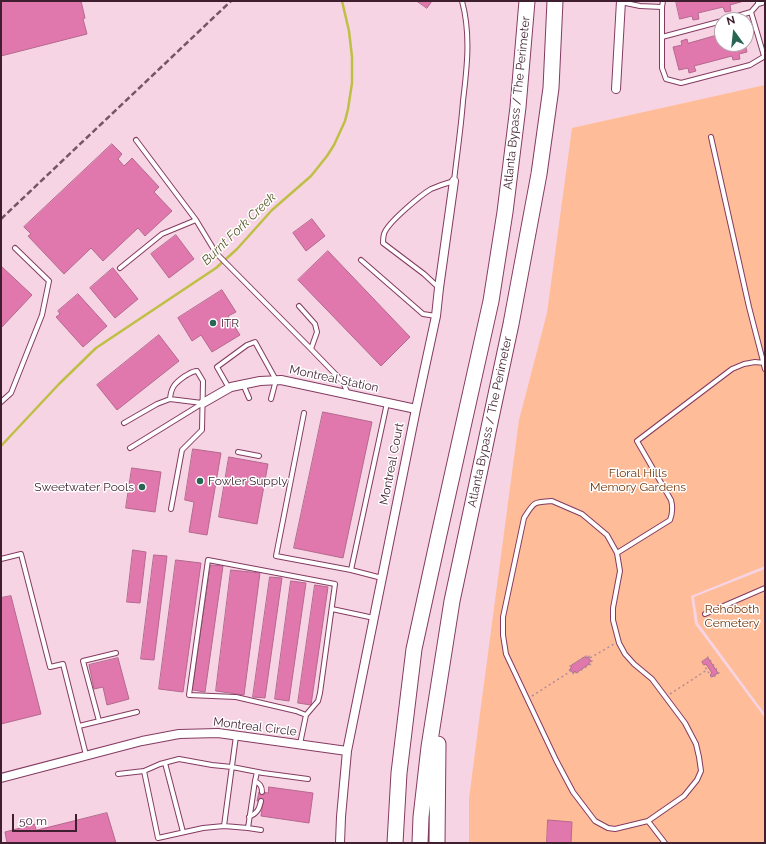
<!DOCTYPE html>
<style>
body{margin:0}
#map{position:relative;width:766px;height:844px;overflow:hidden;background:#f7d4e4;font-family:Raleway,sans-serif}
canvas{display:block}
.frame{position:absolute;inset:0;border:2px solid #3f1f2f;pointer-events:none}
.north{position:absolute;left:714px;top:12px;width:40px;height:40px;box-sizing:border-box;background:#fff;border:1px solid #b2a5ac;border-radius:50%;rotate:345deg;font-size:11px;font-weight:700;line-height:16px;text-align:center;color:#3f1f2f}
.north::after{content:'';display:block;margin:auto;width:14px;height:18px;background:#286653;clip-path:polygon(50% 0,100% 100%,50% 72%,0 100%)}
.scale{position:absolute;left:12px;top:814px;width:65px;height:18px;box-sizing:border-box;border:2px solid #3f1f2f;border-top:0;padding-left:5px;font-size:12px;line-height:14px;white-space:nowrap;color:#3f1f2f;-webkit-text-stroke:3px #fff;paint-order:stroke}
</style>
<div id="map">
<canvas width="766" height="844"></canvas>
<div class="frame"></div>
<div class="north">N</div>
<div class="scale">50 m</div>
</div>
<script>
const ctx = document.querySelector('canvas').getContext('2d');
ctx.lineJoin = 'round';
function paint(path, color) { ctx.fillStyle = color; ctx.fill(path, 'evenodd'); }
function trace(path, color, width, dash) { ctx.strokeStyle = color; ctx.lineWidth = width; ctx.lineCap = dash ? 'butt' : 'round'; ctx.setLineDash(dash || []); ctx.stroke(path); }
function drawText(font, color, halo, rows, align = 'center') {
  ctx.font = font + ' Raleway,sans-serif'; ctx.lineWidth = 3; ctx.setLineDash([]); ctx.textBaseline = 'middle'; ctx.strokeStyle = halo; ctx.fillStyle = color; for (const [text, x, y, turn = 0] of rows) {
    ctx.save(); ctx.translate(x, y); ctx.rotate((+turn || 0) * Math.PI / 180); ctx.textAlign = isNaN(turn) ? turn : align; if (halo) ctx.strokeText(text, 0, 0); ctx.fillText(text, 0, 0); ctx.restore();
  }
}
const green = new Path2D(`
 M765,85V566L691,596L695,624L765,718V843H469V799L479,721L519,420L547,313L572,128Z
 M765,569V714L698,623L694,597Z`);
const stream = new Path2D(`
 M1,446L59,384L96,348L216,268L237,249L272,210L311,176L327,156L334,145L345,121L348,109L352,83V57L349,31L342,1`);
const building = new Path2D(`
 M1,1H81L85,18L83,19L87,34L1,56Z
 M417,1H432L427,8Z
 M676,1H744L730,5L731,11L725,12L723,7L698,13L699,19L693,20L692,16L680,19Z
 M722,34V44H745L747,52L739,54L740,59L733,60L732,56L694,66L696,71L689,73L688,68L679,70L673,47L682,45L681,41L687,39L688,43Z
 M112,144L122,154L118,159L124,166L132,158L159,187L154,192L172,211L145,236L138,228L103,261L91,248L64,274L28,236L31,234L24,227Z
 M312,219L325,236L306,251L293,233Z
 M176,235L194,259L169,278L151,254Z
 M328,251L410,337L381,366L298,280Z
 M1,266L32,295L1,328Z
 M113,268L138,299L115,318L90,288Z
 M222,290L236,312L228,316L240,335L212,352L201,335L192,341L178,318Z
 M78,294L107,326L83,347L56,317L60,314L58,311Z
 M159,335L179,361L117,410L97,385Z
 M323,412L372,422L343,558L294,548Z
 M193,449L221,453L207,535L189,532L194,502L185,500Z
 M229,457L268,464L257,524L219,517Z
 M132,468L161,472L155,512L126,508Z
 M133,550L146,552L140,603L127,602Z
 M154,555L167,556L154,660L141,659Z
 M176,560L201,563L183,692L159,689Z
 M211,565L223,566L205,692L193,690Z
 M231,570L260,573L244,695L216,691Z
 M270,577L282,578L265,698L253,697Z
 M291,581L306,583L289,701L275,699Z
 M315,585L328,587L311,705L298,703Z
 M11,596L41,714L1,724V598Z
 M585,657L586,658L588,657L591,661L589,662V664L576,673L575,671L573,673L570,669L572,667L571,666Z
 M118,658L129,699L107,705L103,687L94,689L89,665Z
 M708,658L718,673L712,677L710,675L712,673L706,664L704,665L702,662Z
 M269,787L313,793L309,823L261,816L263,802L257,801L259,792L268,793Z
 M107,813L116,843H7L5,832L35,824L36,830Z
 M548,820L572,822L571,843H547Z`);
const path = new Path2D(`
 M570,671L569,669L571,667L570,666L586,656V657L588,655L590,658
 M670,694L707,670L702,662L708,657L719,673L712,678L707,670
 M532,696L571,671L572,674L574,673L575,674L591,664L590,663L592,661L590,658L614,644`);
const service = new Path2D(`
 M758,1V4L765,2
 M621,2L640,6L662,7L663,1
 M662,7V68L666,79L681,83L750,65L765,56
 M751,12L764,56
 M724,20L751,12L758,4
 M662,37L722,21
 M711,137L749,307L765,369
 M136,140L196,220L216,253L311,349
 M361,260L423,314L436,316
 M120,268L162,234L196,220
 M438,287L424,274L383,243C383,240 383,237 384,234C387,223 421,195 431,189C438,186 447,183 454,181C457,154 461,128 463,101C467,68 471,34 462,1
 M299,306L315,324L317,332L311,349L343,382L348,394
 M243,384L249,398
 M229,388L217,367L247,345L255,342L276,380L271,399
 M170,399C171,387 175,383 185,376C189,374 192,371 197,371L203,381L202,430L182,450L171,509
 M1,402L11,393L42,315L49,281L15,248
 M304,413L276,556L351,570
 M124,423L157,404L170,399L202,403
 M130,448L177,419L203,403
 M238,452L259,456
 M552,501L582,514L607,535L617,553L620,571L613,608V620L619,643L625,654L634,664L652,679L685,723L696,744L699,757L701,771L697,780L684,796L648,821L615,829L608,828L595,821L573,792L556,760L506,654L503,635V617L524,518C534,502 533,502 552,501Z
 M617,553L670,520C673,512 673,507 671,500L637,441L732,369L744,364L755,362L765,363
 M1,559L21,554L50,667L63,664L86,755
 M382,578L351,570L387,403
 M332,609L374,618
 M705,614L765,588
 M99,721L83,661L116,653
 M79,726L137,712
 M300,744L306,715L318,701L320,693L335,584L208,560L189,695L236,697L296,711L306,715
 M165,763L183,832
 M144,771L160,764L179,759L212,765L232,767L263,773L308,779
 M118,774L144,771L158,838L203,828L224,826L236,736
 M255,781C260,784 262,786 262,792
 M249,817C257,813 259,810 261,801
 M648,821L665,843
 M224,826L248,828L255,781L257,772
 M248,828L261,830`);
const minor = new Path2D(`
 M616,89L621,1
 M203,403L231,387L260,381L281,380L416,409
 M1,778L142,741L179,734L218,733L347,751
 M340,843L341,817L347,751L416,409L436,316L439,288L454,181`);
const motorway = new Path2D(`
 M395,843L399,773L414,649L438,539L491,301L505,212L518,107L527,1
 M420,843L421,817L429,747L452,601L511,324L539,174L551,88L555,1
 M437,843L438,744`);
const rail = new Path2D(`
 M1,219L231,1`);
const markers = [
 [213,323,4,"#286653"],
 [200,481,4,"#286653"],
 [142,487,4,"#286653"]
];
const streetNames = [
 ["Atlanta Bypass / The Perimeter",517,103,-84],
 ["Montreal Station",334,379,12],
 ["Atlanta Bypass / The Perimeter",490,422,-78],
 ["Montreal Court",392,464,-79],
 ["Montreal Circle",255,727,7]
];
const poiNames = [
 ["ITR",221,323],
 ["Fowler Supply",208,481],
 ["Sweetwater Pools",134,487,"right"]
];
const parkNames = [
 ["Floral Hills",638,473],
 ["Memory Gardens",638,487],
 ["Rehoboth",732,609],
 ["Cemetery",732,623]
];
const waterNames = [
 ["Burnt Fork Creek",239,229,-44]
];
paint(green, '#ffbc98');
trace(stream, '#bebf45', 2.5);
paint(building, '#e078ad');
trace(building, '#b4688e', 1);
trace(service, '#833b61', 6);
trace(minor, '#833b61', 10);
trace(motorway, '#833b61', 17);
trace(path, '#ae8c9c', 1.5, [2, 3]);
trace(service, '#fff', 4);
trace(minor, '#fff', 8);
trace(motorway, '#fff', 15);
trace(rail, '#765565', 2.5, [6, 3]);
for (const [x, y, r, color] of markers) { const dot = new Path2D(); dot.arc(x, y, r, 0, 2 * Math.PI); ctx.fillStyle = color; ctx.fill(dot); trace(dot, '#fff', 1.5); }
drawText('12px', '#3f1f2f', '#fff', streetNames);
drawText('12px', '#3f1f2f', '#fff', poiNames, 'left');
drawText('12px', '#723304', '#fff', parkNames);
drawText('italic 13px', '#5a5b2b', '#fff', waterNames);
</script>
